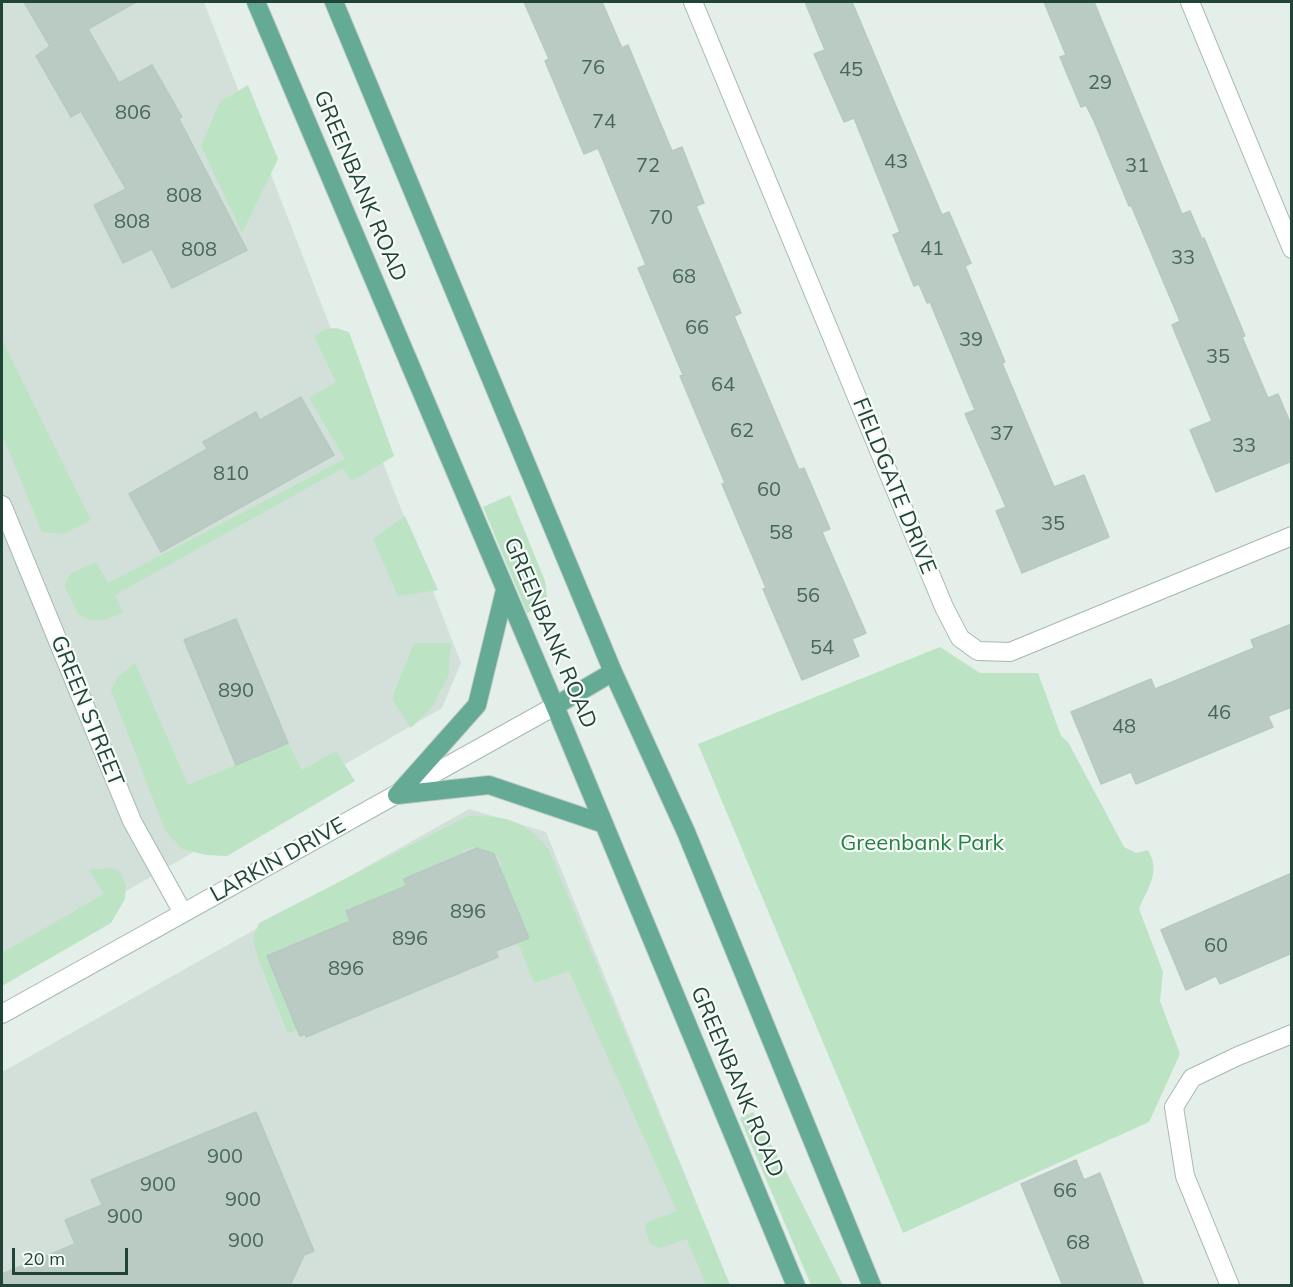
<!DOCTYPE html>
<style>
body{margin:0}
#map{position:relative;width:1293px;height:1287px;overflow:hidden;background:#e4efea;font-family:Mulish,sans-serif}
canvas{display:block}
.frame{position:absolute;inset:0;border:3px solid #214439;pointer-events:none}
.scale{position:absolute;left:12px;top:1248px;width:116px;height:27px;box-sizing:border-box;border:3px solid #214439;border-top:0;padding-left:8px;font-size:18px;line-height:21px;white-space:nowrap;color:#214439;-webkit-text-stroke:4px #f6fbf8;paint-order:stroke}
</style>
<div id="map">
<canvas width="1293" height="1287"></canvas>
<div class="frame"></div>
<div class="scale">20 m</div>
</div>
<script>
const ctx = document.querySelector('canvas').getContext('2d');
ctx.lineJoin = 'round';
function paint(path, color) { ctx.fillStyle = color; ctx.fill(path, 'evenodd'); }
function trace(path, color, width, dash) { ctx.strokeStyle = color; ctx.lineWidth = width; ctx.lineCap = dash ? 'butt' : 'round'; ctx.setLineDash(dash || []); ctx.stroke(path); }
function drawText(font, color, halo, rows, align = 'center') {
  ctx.font = font + ' Mulish,sans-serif'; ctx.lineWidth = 4.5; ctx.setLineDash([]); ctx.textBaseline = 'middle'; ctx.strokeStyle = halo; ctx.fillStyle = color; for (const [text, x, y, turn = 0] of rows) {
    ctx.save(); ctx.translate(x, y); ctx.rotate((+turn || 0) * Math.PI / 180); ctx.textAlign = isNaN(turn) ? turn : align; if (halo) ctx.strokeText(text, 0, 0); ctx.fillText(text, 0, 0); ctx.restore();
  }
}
const built = new Path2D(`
 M2,2H204L461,663L442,708L2,963Z
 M469,809L546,832L730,1285H2V1072Z`);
const green = new Path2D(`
 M248,85L278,159L242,233L201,146L220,102Z
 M336,328L349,332L394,456L352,481L343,468L115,595L123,613L103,620H90L78,614L65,588L66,580L72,573L96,562L108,583L345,459L309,398L336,382L314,336L326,329Z
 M2,340L91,520L63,534L42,532L2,434Z
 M510,495L545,581L548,605L527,613L483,507Z
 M405,516L438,590L398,596L373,539Z
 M414,643H451L448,677L432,707L411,728L392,699Z
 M940,647L980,673H1038L1061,736L1068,742L1124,847L1136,853L1148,850C1161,872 1148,887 1139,909L1163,972L1160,1001L1180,1054L1149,1122L903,1233L698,744Z
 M135,663L188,785L288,743L302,770L336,751L355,781L227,856L206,855L182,849L165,830L111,690L118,677Z
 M468,816C506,816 524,819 549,850L730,1285H706L687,1239L660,1248L651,1245L645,1230L646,1223L677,1211L569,971L534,983L518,943L528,938L499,867L502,866L497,856L473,847L463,851V854L404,879L406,886L346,911L350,921L267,956L298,1030L288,1033L258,959L253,938L259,923Z
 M111,868L117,870L121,874L126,886L125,899L111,923L2,986V953L104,894L89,870Z
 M753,1112L788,1175L843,1285H811L740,1118Z`);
const building = new Path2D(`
 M24,2H136L88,29L119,83L152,65L182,117L179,119L247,250L172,288L152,249L123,263L94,205L126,189L81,111L71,117L36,56L50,46Z
 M524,2H602L622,48L628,45L672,151L682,147L704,203L696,206L741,313L734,316L799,470L804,468L816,496L830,529L822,532L866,633L852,639L859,656L802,680L763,589L766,588L722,484L725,483L680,376L683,375L638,268L646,265L598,148L584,154L545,61L549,59Z
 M805,2H852L942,215L949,212L971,263L965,266L1005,362L1002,363L1054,487L1084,475L1109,537L1022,573L996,511L1006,507L965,414L975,410L930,302L927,303L919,284L914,286L893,235L900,232L854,118L844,122L814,54L825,50Z
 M1044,2H1094L1182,214L1190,211L1202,239L1204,238L1245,336L1242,337L1268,398L1278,394L1292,427V461L1216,492L1190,430L1212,421L1172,325L1180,321L1131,205L1129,206L1094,121L1086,105L1081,107L1060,57L1066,55Z
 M301,397L334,455L161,552L129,494L207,449L203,442L256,412L260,420Z
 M236,619L288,743L236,765L184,640Z
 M1292,624V707L1268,716L1273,727L1136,784L1131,772L1101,784L1071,712L1151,679L1155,689L1254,648L1251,640Z
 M477,848L494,854L529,938L496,951L498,957L306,1037L305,1034L300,1036L267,956L350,921L346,911L406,886L404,879Z
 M1292,873V953L1220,984L1216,976L1186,990L1161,930Z
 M256,1112L314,1251L304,1255L290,1286H2V1274L75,1244L65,1220L102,1205L91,1180Z
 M1076,1160L1084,1180L1100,1173L1144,1286H1063L1021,1184Z`);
const minor = new Path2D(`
 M693,2L944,607L960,638L978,651L1010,652L1292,536
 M1190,2L1292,249
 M2,505L132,821L183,913
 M2,1014L555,706
 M1230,1286L1185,1176L1174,1107L1192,1078L1238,1056L1292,1034`);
const major = new Path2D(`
 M256,2L555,706L796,1286
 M334,2L613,672L686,832L872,1286
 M555,706L613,672
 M397,795L477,705L505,590
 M397,795L489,785L604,824`);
const numberNames = [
 ["76",593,68],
 ["45",851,70],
 ["29",1100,83],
 ["806",133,113],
 ["74",604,122],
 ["43",896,162],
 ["72",648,166],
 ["31",1137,166],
 ["808",184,196],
 ["70",661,218],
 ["808",132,222],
 ["41",932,249],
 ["808",199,250],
 ["33",1183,258],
 ["68",684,277],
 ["66",697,328],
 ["39",971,340],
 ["35",1218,357],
 ["64",723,385],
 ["62",742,431],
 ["37",1002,434],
 ["33",1244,446],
 ["810",231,474],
 ["60",769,490],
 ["35",1053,524],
 ["58",781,533],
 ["56",808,596],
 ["54",822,648],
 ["890",236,691],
 ["46",1219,713],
 ["48",1124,727],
 ["896",468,912],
 ["896",410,939],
 ["60",1216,946],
 ["896",346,969],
 ["900",225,1157],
 ["900",158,1185],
 ["66",1065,1191],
 ["900",243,1200],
 ["900",125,1217],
 ["900",246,1241],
 ["68",1078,1243]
];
const streetNames = [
 ["GREENBANK ROAD",360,186,67],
 ["FIELDGATE DRIVE",894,486,68],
 ["GREENBANK ROAD",550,633,67],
 ["GREEN STREET",87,711,68],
 ["LARKIN DRIVE",278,860,-29],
 ["GREENBANK ROAD",737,1082,67]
];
const parkNames = [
 ["Greenbank Park",922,843]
];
paint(built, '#d2e0d9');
paint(green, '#bbe3c4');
paint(building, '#b9cbc3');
trace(building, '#b6cac1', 1.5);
trace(minor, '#a6b8b1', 20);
trace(major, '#c1cbc8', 20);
trace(minor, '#fff', 18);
trace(major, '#64aa95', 18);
drawText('20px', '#47665c', null, numberNames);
drawText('22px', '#214439', '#f6fbf8', streetNames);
drawText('22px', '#258045', '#f6fbf8', parkNames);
</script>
